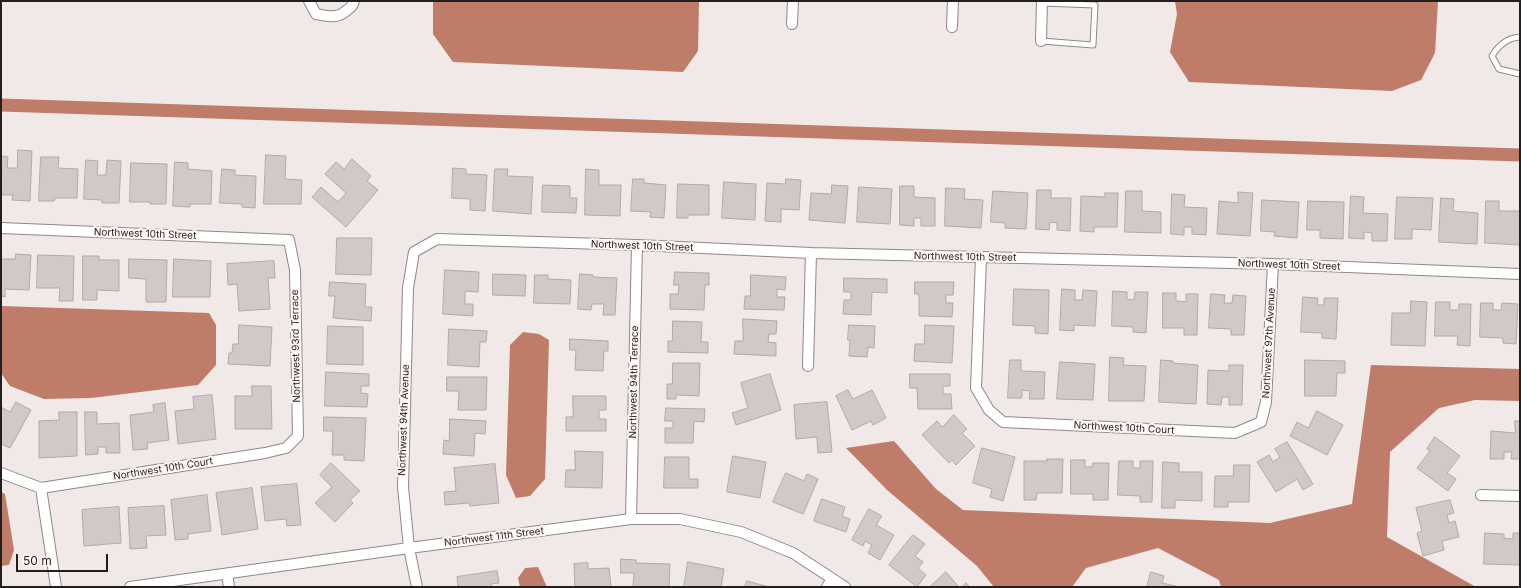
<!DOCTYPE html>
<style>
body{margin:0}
#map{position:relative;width:1521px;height:588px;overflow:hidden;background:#f0e9e7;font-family:Inter,sans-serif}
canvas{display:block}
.frame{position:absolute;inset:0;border:2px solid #221f1e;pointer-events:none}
.scale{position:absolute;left:16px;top:554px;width:92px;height:18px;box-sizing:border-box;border:2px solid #221f1e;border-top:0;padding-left:5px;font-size:12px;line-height:14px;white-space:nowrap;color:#221f1e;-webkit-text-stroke:3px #fef6f4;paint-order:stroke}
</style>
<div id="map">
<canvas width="1521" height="588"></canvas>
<div class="frame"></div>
<div class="scale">50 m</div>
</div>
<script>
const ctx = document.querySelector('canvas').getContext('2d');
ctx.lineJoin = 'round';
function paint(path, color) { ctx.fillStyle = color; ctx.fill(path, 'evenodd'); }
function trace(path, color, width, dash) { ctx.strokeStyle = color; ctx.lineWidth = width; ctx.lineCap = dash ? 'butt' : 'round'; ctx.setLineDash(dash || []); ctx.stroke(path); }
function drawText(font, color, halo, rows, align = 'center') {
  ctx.font = font + ' Inter,sans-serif'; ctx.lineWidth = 4; ctx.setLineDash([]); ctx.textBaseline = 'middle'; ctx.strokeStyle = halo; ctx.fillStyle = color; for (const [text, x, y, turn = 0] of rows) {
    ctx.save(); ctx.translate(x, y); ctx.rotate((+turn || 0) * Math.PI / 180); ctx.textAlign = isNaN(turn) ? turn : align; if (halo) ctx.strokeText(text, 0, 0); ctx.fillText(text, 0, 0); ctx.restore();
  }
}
const water = new Path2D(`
 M433,1H699L698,51L683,72L453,62L433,34Z
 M1175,1H1438L1435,53L1421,80L1392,91L1189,82L1170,52L1177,14Z
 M1,306L209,313L216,325V365L198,385L91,398L44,399L10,386L1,373Z
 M523,332L539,334L549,340L545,479L530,496L516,498L506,475L510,345Z
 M1371,365L1520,369V401L1475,400L1439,408L1390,452L1387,537L1476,587H1484H1221L1219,580L1158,548L1086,568L1072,587H994L977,566L887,490L846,448L894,441L936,489L963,510L1270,523L1352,504Z
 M1,492L5,494L14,550L9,565L1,566Z
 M538,567L547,587H520L518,578L525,568Z`);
const canal = new Path2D(`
 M1,105L1520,155`);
const building = new Path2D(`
 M18,150L32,151L30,201L12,200L13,195H1V156L8,157L7,168H17Z
 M266,155L286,156L285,179L302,180L301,204H264Z
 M41,157H59L58,168L78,169L77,198H55L54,201H39Z
 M352,159L371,176L367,181L378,190L346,227L312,197L321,187L338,202L346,193L325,174L336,162L344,169Z
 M86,160L98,161L97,175H106L107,160L121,161L119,203H102V200L84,199Z
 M175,162L188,163V169L212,171L211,204H190V207L173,206Z
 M131,163L167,164L166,204H150V202H130Z
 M453,168L466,169V174L487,175L485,211L470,210V199L452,198Z
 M222,169L235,170V175L256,176L255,208L242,207V204L220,203Z
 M495,169H508L507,176L533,177L531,214L493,211Z
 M586,169L599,170V185H621L620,216L585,215Z
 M633,179H644V183L666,185L664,218L650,217L651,212L631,211Z
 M786,179L801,180L799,210L781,209V222L765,221L767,183L785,184Z
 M724,182L756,184L755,220L722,218Z
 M678,184L709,185V215H688V218H677Z
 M543,185L570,186V198H577L576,213L542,212Z
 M832,185L848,186L845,223L809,220L811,193L831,194Z
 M900,186H914V197L935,198V226H921V218H914V226L900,225Z
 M859,187L892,189L890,224L857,222Z
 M946,188L965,189L964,199L983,200L981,228L945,226Z
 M1037,190H1051V198H1071L1070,231L1057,230V223L1050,222L1049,230L1036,229Z
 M993,191L1028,193L1026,229L1005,228V223L991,222Z
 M1126,191H1142V211L1161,212V233L1125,232Z
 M1238,192L1253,193L1250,236L1217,234L1219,201L1238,203Z
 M1105,193H1118L1117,227H1094V232L1080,231L1081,196L1105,197Z
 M1172,194L1185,195L1184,207L1207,208L1206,235L1192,234V227H1184V235L1171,234Z
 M1351,196L1364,197L1363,213L1388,214L1387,241H1372V233L1364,232V239L1349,238Z
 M1397,197L1433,198L1431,230L1412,229V239H1395Z
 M1441,198L1454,199L1453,211L1478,213L1477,244L1439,242Z
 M1262,200L1299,202L1297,238L1274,236L1275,232L1261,231Z
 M1308,201L1344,202L1343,239L1320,238V230H1307Z
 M1486,201H1499V211H1520V245L1485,243Z
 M337,238H372L371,275L336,274Z
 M16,254L31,255L29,290L5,289V297L1,296V259H15Z
 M38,255L74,256L73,301H59L60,288H37Z
 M83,256H99V260H119V291L97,290V300H83Z
 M129,259L167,260L166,302H146V279L129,278Z
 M174,259L211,261L210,297H173Z
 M274,261L275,278H268L270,309L239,311L237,284L228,285L227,264Z
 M445,270L479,272L478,292L465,291V304H473V316L443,314Z
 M675,272L709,273V285H705L704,310L670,309V294H678L679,285H674Z
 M493,274L526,275L525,296L493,295Z
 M580,274L593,275V277L617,278L615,315H603L604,304H592L591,310L578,309Z
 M535,275H548V279L571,280L570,304L534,303Z
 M751,275L786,277L785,290L777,289V297H785L784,310L744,309L745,296H750Z
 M844,278L887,279V293L872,292L871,315L843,314L844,300H851V292H844Z
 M330,282L366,284L365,307H372L371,321L333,318L335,296H329Z
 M915,282H954L953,295H946V303H953L952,317L919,316V294H915Z
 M1014,289L1049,290L1048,334L1035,333V326L1013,325Z
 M1062,289L1075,290V300H1082L1083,290L1097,291L1095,326L1074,325V331L1060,330Z
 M1113,291L1127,292V299L1134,300L1135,292H1148L1146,333L1133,332V327L1112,326Z
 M1163,293H1176V301L1186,302V294H1198L1197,335H1184V328H1163Z
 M1211,294L1225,295L1224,303H1232L1233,295L1246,296L1244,335H1231V329L1209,328Z
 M1303,297L1318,298L1317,305H1324V298H1338L1336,339L1322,338V333L1301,332Z
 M1411,301L1427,302L1425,346L1391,345L1392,313H1410Z
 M1436,302H1450V310H1459V304H1471L1470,346L1457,345L1458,336H1435Z
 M1481,303H1493V310H1501L1502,303L1518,304L1516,344L1503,343V338L1480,337Z
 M743,319L777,321L776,334H769L768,342L776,343V356L734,354L735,341H743Z
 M673,321L702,322L701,342H708V353L668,352V341H672Z
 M239,325L272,327L270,366L228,364L229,353H232L233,344H238Z
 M849,325L875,326L874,348L868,347L867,357L849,356L850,340H848Z
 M925,325L954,326L952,363L914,361L915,344H924Z
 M328,326L363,327V365L327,364Z
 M449,329L487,331L486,342H480L479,367L448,365Z
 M570,339L608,341V351H604L603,371L575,370L576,350H570Z
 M1110,357L1124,358L1123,365L1146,366L1144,401H1109Z
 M1010,360H1021V371L1045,372L1044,399H1029L1030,391L1022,390V398H1008Z
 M1161,360L1173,361V363L1198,365L1196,404L1159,402Z
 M1305,360L1345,361V373H1337L1336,396H1305Z
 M1060,362L1095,364L1093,400L1057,399Z
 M673,363H700L699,396L676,395V399H667V384H672Z
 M1229,365H1243L1242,405H1229V397H1222L1221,405L1207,404L1208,370L1229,371Z
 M326,372L369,374V386H361V393L368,394L367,407L325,406Z
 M770,374L781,410L736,425L732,413L748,408L741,383Z
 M910,374H950V386H943V394H951L952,409H918L917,388H910Z
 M447,377H487L486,410H458L459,391H447Z
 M252,386H271L272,429H235V396H252Z
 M848,390L853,399L872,390L886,418L873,425L871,421L852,430L836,396Z
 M212,395L216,439L178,444L175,411L194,409L193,397Z
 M573,396H606V410H599V419H606V431H566V417H573Z
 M16,402L31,410L10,448L1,444V407L10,412Z
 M827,402L832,452L818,453L817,437L796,439L794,405Z
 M165,403L169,440L147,443L148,449L133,450L130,415L154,412L153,405Z
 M666,408L705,409L704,422L694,421L693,443H665V428H673V421H665Z
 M1317,411L1343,425L1327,455L1290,436L1297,422L1308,428Z
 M59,412H77V456L39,458V421L59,420Z
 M85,412H97V424L119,423L120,453H106V447H98V454L86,455Z
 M954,415L967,429L962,433L975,446L956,465L952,460L949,463L922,435L937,421L942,427Z
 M324,417L366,418L364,461L344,460V455H332L333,431H324Z
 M450,419L486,421L485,434L475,433L474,456L443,454L444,440L449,441Z
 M1515,421H1520V459H1511L1512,452H1504V459H1490L1491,431L1515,433Z
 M1435,437L1460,456L1447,473L1456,479L1448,491L1417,468L1430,451L1427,449Z
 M1287,442L1313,484L1303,490L1297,479L1276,492L1257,462L1269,455L1273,462L1280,457L1275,449Z
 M982,448L1015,457L1003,501L990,497L992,489L973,483Z
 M575,451L603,452L602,488L565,487L566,470H575Z
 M733,456L766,462L760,498L727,492Z
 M665,457H689V479H698V488H664Z
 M1047,459H1063L1062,493H1037L1036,500H1024V461H1047Z
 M1071,460H1085V467H1092L1093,463H1109L1108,500H1093V494H1071Z
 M1119,461H1133V468H1140V461H1153L1152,502H1140V496L1118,495Z
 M1163,462L1179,463V472H1202V501L1175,500V508H1162Z
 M331,463L360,491L350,500L353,503L335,522L315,503L332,487L320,475Z
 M495,464L499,503L470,506L469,503L445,505L444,492L456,491L454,468Z
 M1234,465H1250L1249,502H1228V507H1214L1215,476H1233Z
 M786,473L804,481L807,474L818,479L803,514L773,502Z
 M297,484L301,525L287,526L286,519L265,521L261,487Z
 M252,488L258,529L222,535L216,493Z
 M207,495L211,531L188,534V539L175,540L171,500Z
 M822,499L845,507L842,516L850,519L846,532L814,521Z
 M1450,500L1454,513L1447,515L1449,523L1455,521L1459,537L1442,541L1444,550L1423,556L1417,533L1422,531L1416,508Z
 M164,506L166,535L146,536L147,548L130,549L128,508Z
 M119,507L121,543L84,546L82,510Z
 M869,509L882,516L876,525L894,535L880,560L868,553L872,545L865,541L863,546L852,540Z
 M1485,533L1504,534V538L1513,539V533H1520V565L1484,564Z
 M913,535L925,544L915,556L923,562L918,568L926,575L917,587L889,565Z
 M621,559L636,560V563L670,564L669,587H633L634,573H621Z
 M688,562L724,569L721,587H684Z
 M588,563V569L609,568L611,587H575L574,564Z
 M497,571L499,583L491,584L492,587H458L457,577Z
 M946,572L959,587H930Z
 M1151,572L1164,576L1162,583L1180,587H1147Z
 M747,581L769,587H745Z
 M966,583L970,587H962Z`);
const lane = new Path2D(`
 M1520,37C1507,38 1498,46 1492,56L1499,69L1520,74
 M1041,41L1093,45L1095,5L1042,3`);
const street = new Path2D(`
 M309,1L316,14C327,16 337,19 346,11C350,8 353,6 354,1
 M792,24L793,1
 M952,27L953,1
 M1041,41L1042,1
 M1,228L289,240L295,270L298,436L286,448L265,453L41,488L1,473
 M981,257L976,388L989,410L1003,422L1235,433L1261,422L1266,402L1273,264
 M808,366L811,253
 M41,488L56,587
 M1481,495L1520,496
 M631,519L637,245
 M227,574L229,587
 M130,587L409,548L631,519H680L741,532L793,553L845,587
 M417,587L409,548L403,487L408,288L414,252L437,239L637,245L811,253L1273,264L1520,274
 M827,587L832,579`);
const streetNames = [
 ["Northwest 10th Street",145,234,2],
 ["Northwest 10th Street",642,246,2],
 ["Northwest 10th Street",965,257,1],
 ["Northwest 10th Street",1289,265,2],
 ["Northwest 97th Avenue",1269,343,-87],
 ["Northwest 93rd Terrace",296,346,-91],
 ["Northwest 94th Terrace",634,382,-89],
 ["Northwest 94th Avenue",404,420,-88],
 ["Northwest 10th Court",1124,428,3],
 ["Northwest 10th Court",163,469,-9],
 ["Northwest 11th Street",494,537,-7]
];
paint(water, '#be7c69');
trace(canal, '#be7c69', 13);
paint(building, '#d0c9c7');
trace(building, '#afa9a7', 1);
trace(lane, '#8e8886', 7);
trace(street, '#8e8886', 12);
trace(lane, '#fff', 5);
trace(street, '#fff', 10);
drawText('10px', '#221f1e', '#fef6f4', streetNames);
</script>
